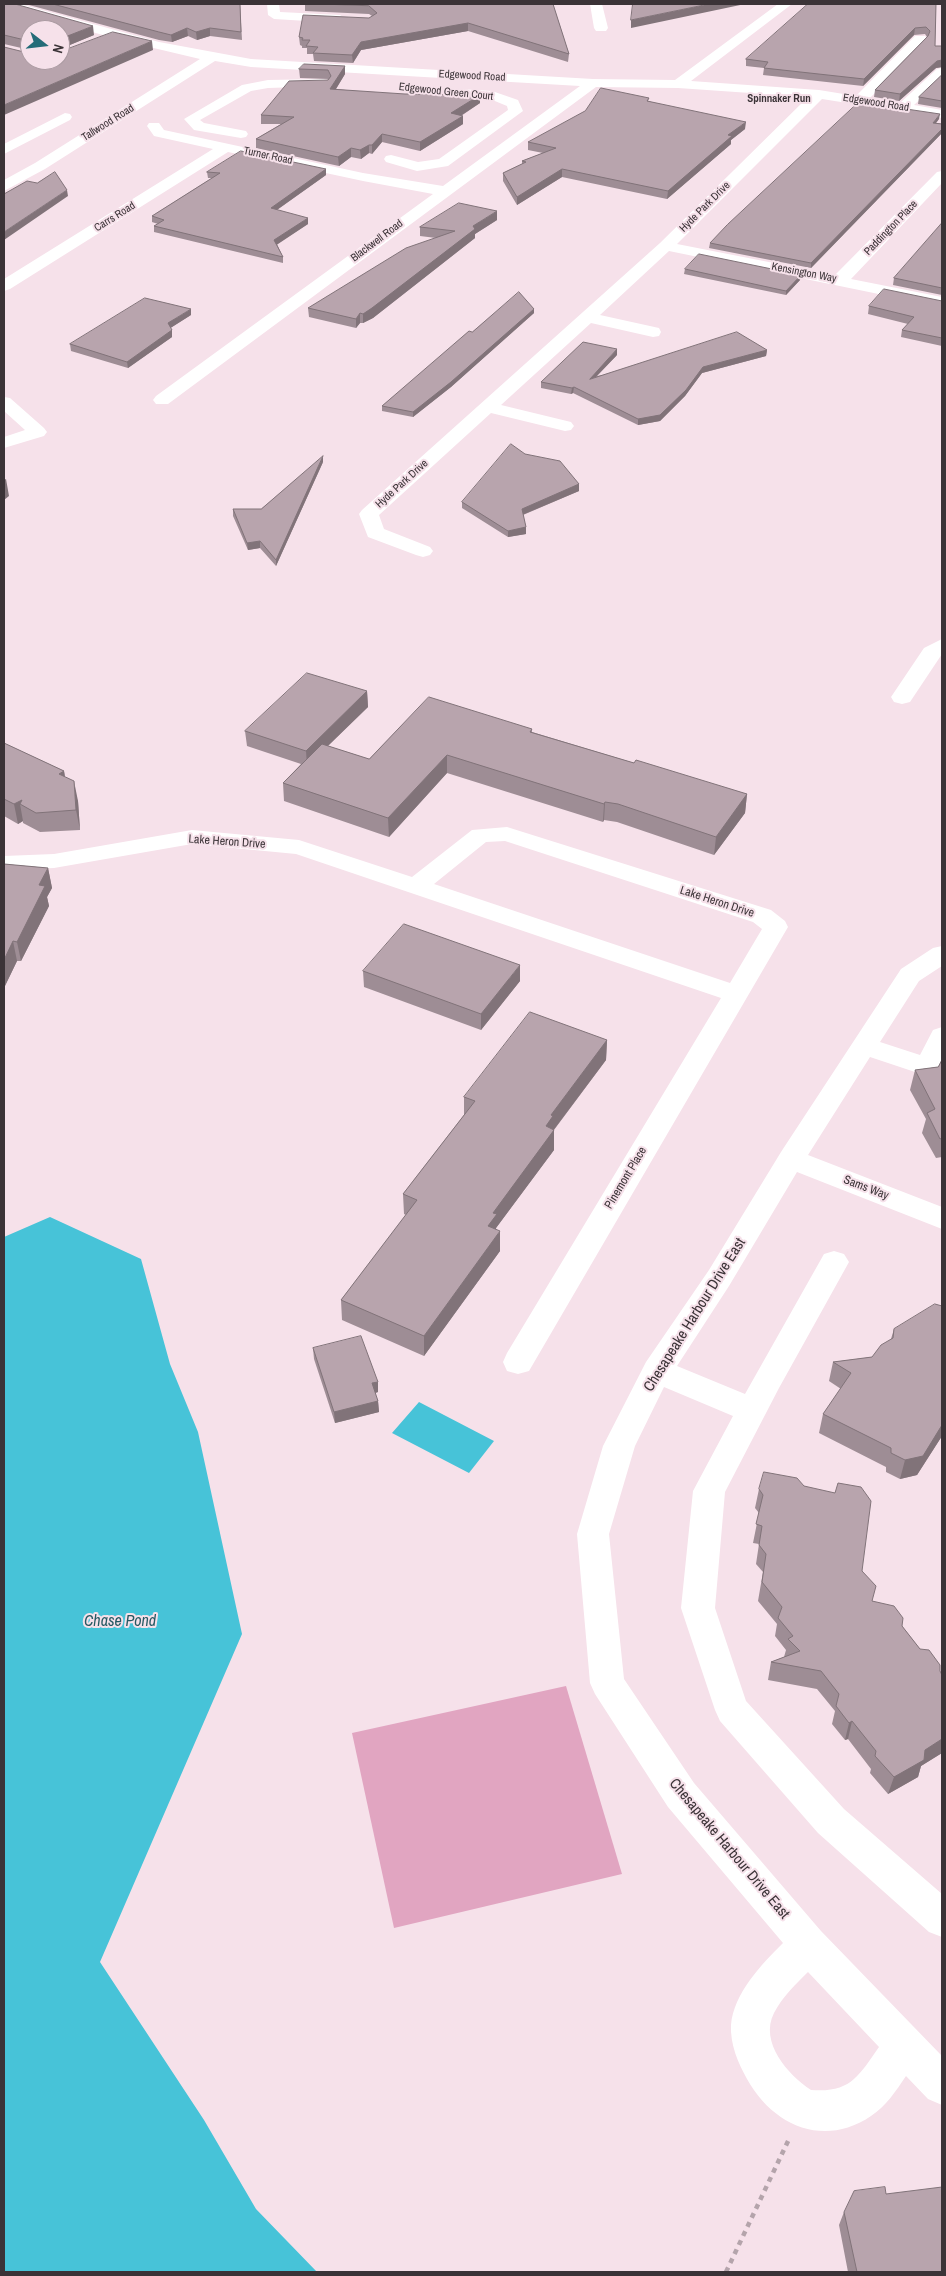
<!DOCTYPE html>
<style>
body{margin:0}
#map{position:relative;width:946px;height:2276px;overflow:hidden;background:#f6e1ea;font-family:"Archivo Narrow",sans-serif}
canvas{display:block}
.frame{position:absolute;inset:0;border:5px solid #3b3337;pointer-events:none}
.north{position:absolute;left:20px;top:20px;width:50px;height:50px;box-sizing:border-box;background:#f6e1ea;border:1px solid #ab9ba2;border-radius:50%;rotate:106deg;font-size:14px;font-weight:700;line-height:20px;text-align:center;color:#3b3337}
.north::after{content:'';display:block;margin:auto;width:18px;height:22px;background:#246c78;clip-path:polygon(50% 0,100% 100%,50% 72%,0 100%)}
</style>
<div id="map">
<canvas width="946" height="2276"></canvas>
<div class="frame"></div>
<div class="north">N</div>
</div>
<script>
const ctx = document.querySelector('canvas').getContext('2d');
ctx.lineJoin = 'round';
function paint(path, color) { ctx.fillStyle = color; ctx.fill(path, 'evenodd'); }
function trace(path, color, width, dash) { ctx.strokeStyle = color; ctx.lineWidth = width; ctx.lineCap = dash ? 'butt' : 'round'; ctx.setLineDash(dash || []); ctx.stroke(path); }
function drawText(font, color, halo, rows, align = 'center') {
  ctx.font = font + ' "Archivo Narrow",sans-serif'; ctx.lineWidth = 4; ctx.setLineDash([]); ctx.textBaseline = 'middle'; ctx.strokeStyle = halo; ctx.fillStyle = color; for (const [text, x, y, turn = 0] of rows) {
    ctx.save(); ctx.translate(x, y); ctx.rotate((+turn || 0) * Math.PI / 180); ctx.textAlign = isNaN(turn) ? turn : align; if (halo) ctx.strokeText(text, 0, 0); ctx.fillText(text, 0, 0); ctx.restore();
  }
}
const green = new Path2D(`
 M566,1686L622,1874L394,1928L352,1733Z`);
const water = new Path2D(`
 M50,1217L141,1259L170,1364L198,1432L242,1634L100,1962L204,2120L256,2209L317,2272H4V1237Z
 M419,1402L494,1441L469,1473L392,1433Z`);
const path = new Path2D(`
 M726,2272L789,2139`);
const minor = new Path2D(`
 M4,4H20L159,42L251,59L593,79L675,80L778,4H792L691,81L819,90L856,96L915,36H925L927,39L925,42L870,98L900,103L937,69L942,68V79L914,105L942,110V118L822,99L677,244L835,275L937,172L942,171V183L851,279L942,297V307L669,251L600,315L659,328L661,332L659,336L653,337L591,323L501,405L571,422L574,426L571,430L565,431L491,413L379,515L384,529L430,547L433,551L430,555L423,557L416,555L368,537L359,514L362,510L660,243L808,97L678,88L596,87L168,404H156L153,400L156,396L433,194L363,181L228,152L10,289L4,291V279L213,149L154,136L147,126L149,123H159L164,130L363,173L443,186L580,86L251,67L215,61L45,169L4,191V180L35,163L200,59L124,41L4,7Z
 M267,4H279L280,12L340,15L346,19L340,23L274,19L268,15Z
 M590,4H602L608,28L606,31H596L594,28Z
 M323,79L328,80L330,83L328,86L268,88L251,91L200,120L204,123L246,131L248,134L246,137L241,138L194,130L184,119L242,85L268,80Z
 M460,89L492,91L518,100L523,111L448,166L417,171L386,162L384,159L386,156L391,155L418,162L439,159L508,110L507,106L490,99L455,96L453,93L455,90Z
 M65,113L70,114L72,117L70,120L4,154V144Z
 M4,397L10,398L44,428L47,432L44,436L4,448V437L25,430L4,411Z
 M942,639V654L910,702L902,704L894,702L891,697L924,648Z
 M507,827L771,910L785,921L788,927L529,1371L518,1374L507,1371L503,1362L507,1353L721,998L296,854L192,844L54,868L4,870V856L54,854L192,830L299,840L412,877L472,830ZM505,841L753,922L762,929L730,983L434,884L486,842Z
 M942,946V966L919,981L880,1042L920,1055L933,1030L942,1027V1063L936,1074L927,1076L870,1057L808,1155L942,1207V1229L797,1172L729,1286L677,1366L745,1394L824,1254L834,1251L844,1254L849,1262L779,1388L725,1492L715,1608L746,1701L844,1809L942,1894V1937L929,1932L818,1833L720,1721L715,1710L681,1608L693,1491L733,1416L664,1387L635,1446L609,1534L624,1679L694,1783L821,1931L942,2056V2105L928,2099L906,2076C896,2091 886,2106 871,2116C824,2148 773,2126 747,2079C738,2063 730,2044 731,2025C734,1993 761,1965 783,1943L668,1807L595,1694L590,1683L577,1534L603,1446L646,1362L709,1270L781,1152L901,969L933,948ZM808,1972L879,2047C858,2077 850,2093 811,2090C788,2075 759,2042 774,2013C782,1997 796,1984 808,1972Z`);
const wall = new Path2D(`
 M29,4H240L242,40L210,36L197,40L188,36L172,42L159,40L29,5Z
 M305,4H553L569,54L568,62L468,31L361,50L353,63L314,61L313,54H307V48H302V46L300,45L299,37L369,18L372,16L369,14L305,11Z
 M936,4L935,46H942V67L936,68L899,101L874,97L875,90L927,37L925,34L914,35L863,86L763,75L764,68L746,66V59Z
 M4,5L94,35L60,49V30H30V50L4,44V45Z
 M345,66V74L336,89L480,103L461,116H463V124L420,151L382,142L372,154L369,153L361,159L351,157L339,166L256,148V139L281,124H261V115L329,79L300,78L299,69Z
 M942,75V108L918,104L919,97Z
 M649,98L648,101L745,129L731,140V144L667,199L562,177L517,205L503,181V173L522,164V161L543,153L528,150V142Z
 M939,119L936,123L942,124V133L811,268L709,248L710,243Z
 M326,169V175L277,210L308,224L277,244L283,257V263L154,232V226L158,224L152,222V216L212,178H208L207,172Z
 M497,220L475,234V238L373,318L363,323H360L356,328L309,317L308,308L436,238L420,236V227Z
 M942,223V295L893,285L894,278Z
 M685,269L800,280L786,295L684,274Z
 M942,301V346L901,337L902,330L908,324L868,314L869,306Z
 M534,309V313L451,387L413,417L382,411V406L472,332Z
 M191,315L170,328L172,330V337L128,368L71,351L70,344Z
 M767,350L766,356L702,373L685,396L660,421L638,425L573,393L571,394L541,388V382L617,355L597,376Z
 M525,454L579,484V491L523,515L526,527V534L508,537L462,508V502Z
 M323,462L276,566L260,548L248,550L233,516V509H261Z
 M367,691L368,707L328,746L369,759L532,729V732L634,763L747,794L745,813L714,855L617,822L604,820L603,822L447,773L389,837L284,801L283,783L301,764L247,746L245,731Z
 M4,743L64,771L65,777L78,801L80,830L40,832L23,823V821L18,824L4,816Z
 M4,864L48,868L52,888L47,897L49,906L21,961H17L4,988Z
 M363,971L520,981L481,1030L364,987Z
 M607,1040L606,1060L554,1130V1150L496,1228L500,1251L424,1356L342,1320L341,1300L406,1215L404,1214L403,1194L464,1115V1097Z
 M942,1060V1157L936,1158L922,1133L926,1119L910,1090L915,1070L938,1067Z
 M942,1306V1436L917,1475L900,1479L886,1472V1467L819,1433L823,1414L841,1389L829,1381L833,1362L872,1357L891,1339L894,1329Z
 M313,1348L378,1382V1392L375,1393L378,1401L379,1412L335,1423L314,1359Z
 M759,1489L862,1571L872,1601L902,1626L920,1649L942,1675V1753L921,1766L918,1777L888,1794L870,1773L871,1769L848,1739L845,1740L832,1724L835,1711L817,1689L768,1680L771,1662L784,1657L786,1650L775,1636L777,1624L758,1601L763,1572L756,1564L759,1544L753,1543L759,1513L755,1508Z
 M886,2194L942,2272H848L839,2225L844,2212Z`);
const shadedWall = new Path2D(`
 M709,4H745L631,28V20Z
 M468,23V31L361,50L353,63L352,55L361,42Z
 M93,26L94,35L60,49V39Z
 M187,28L188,36L172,42L171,35Z
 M210,28V36L197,40L196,32Z
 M915,28L914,35L863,86L864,79Z
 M152,41L153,50L4,115V105Z
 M942,60V67L936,68L899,101L900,94L937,61Z
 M345,66V74L331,97L330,89Z
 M480,95V103L451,122V113Z
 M940,114L939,119L932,128L933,123Z
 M463,116V124L420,151V142Z
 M746,122L745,129L731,140V144L667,199L668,191L728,135Z
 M942,129V133L811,268V263Z
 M382,134V142L372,154V145Z
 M369,145V153L361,159L360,150Z
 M351,148V157L339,166L338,157Z
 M326,169V175L271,214V208Z
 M562,169V177L517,205V197Z
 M67,190L68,196L4,240V232Z
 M497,211V220L475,234V238L373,318L363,323V314L473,226Z
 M308,218V224L275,246L274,240Z
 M801,275L800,280L786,295V291Z
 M191,309V315L169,329L168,323Z
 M534,309V313L451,387L413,417V412Z
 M360,313V323L356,328V319Z
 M172,330V337L128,368L127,362Z
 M617,349V355L589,384L590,379Z
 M767,350L766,356L702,373L685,396L660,421L638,425V419L703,367Z
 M574,387L573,393L571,394L572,388Z
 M323,456V462L276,566V560Z
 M6,479L9,496L4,500V480Z
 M579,484V491L522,515V509Z
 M526,527V534L508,537V531Z
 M260,541V548L248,550L247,543Z
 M367,691L368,707L307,766L306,751Z
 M447,755V773L389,837L388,818Z
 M64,771L67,790L59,774Z
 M74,781L78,801L80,830L76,810Z
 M747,794L745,813L714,855L716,837Z
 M22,800L20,804L23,821L18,824L14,804Z
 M605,802L604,820L603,822L604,804Z
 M48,868L52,888L47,897L49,906L21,961L17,942L39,885Z
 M13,941L17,961L4,988V960Z
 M520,965V981L481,1030V1014Z
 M607,1040L606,1060L552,1132L554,1130V1150L496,1228V1234L488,1226L493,1213L546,1126L551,1115Z
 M500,1231V1251L424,1356V1336Z
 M378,1382V1392L372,1394V1383Z
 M378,1401L379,1412L335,1423L334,1412Z
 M942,1425V1436L917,1475L900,1479L905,1460Z
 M852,1721L848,1739L845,1740L849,1723Z
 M942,1739V1753L921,1766L918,1777L888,1794L894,1777L925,1750Z`);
const building = new Path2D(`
 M7,4H15L93,26L60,39V30H30V47L29,41L4,35V5Z
 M53,4H240L241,32L210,28L196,32L187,28L171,35L159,32Z
 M321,4H553L569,54L468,23L361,42L352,55L313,53L318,47L306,46L310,40H302L303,38L299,37L303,15L369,18L377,13L369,6Z
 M633,4H709L631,20Z
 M808,4H936L935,46H942V60L937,61L900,94L875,90L928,36L930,31L926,27L915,28L864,79L764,68L768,62L746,59Z
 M113,32L152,41L4,105V47L28,53L30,51V60H60V52Z
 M304,64L345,66L330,89L405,94L480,95L451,113L463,116L420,142L382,134L372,145H369L360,150L351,148L338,157L256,139L294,117L261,115L289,81L328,80L331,76L328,70L299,69Z
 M942,75V101L919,97Z
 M601,88L649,98L647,101L746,122L728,135L732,136L668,191L562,169L517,197L503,173L526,162L522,161L556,148L528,142L585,111Z
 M859,102L940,114L933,123L942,124V129L811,263L710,243L727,225Z
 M241,151L326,169L271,208L308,218L274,240L283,257L154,226L164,220L152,216L220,173L207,172Z
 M55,172L67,190L4,232V194L27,181L37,183Z
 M459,203L497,211L473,226L475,229L372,308L363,314L360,313L356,319L308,308L406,248L455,231L420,227Z
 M942,223V288L894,278Z
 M699,254L801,275L786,291L685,269Z
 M884,289L942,301V338L902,330L914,317L869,306Z
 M519,292L534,309L451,382L413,412L382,406L469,331L472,332Z
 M145,298L191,309L168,323L172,330L127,362L70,344Z
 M737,332L767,350L703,367L686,390L660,415L638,419L574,387L572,388L541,382L583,342L617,349L590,379Z
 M511,444L525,454L560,461L579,484L522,509L526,527L508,531L462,502Z
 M323,456L276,560L260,541L247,543L233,509H261Z
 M307,673L367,691L306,751L245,731Z
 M429,697L532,729L530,732L634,763L636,760L747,794L716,837L618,804L605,802L604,804L447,755L388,818L283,783L322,744L369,759Z
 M4,743L64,771L59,774L74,781L76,810L36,813L20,804L22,800L14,804L4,799Z
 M4,864L48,868L39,885L45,886L17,942L13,941L4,960Z
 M404,924L520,965L481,1014L363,971Z
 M530,1012L607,1040L551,1115L553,1116L546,1126L554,1130L493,1213L497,1214L488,1226L500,1231L424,1336L341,1300L417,1200L403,1194L475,1101L464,1097Z
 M942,1060V1138L940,1139L927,1113L935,1109L915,1070L938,1067Z
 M935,1304L942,1306V1425L923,1456L905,1460L891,1453V1448L823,1414L851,1373L833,1362L872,1357L881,1345L893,1338L894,1329Z
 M361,1336L378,1382L372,1383L378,1401L334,1412L313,1348Z
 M764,1472L797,1478L804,1486L835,1493L838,1483L861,1487L871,1501L862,1571L876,1586L872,1601L894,1606L903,1618L902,1626L920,1649L929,1650L940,1665V1671L942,1675V1739L925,1750L924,1760L894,1777L875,1756L876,1751L852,1721L849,1723L836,1706L839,1694L821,1671L771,1662L800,1651L788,1639L793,1636L778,1618L782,1607L762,1582L766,1554L759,1545L762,1526L756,1524L763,1495L759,1489Z
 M885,2187L886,2194L942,2187V2272H857L844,2212L854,2191Z`);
const farStreetnames = [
 ["Edgewood Road",472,76,3],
 ["Edgewood Green Court",446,92,6],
 ["Edgewood Road",876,103,9],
 ["Tallwood Road",108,123,-32],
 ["Turner Road",268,156,12],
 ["Hyde Park Drive",705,207,-45],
 ["Carrs Road",115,217,-32],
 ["Paddington Place",891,228,-46],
 ["Blackwell Road",377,241,-37],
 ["Kensington Way",804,273,11],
 ["Hyde Park Drive",402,484,-42]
];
const farNeighbourhoodnames = [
 ["Spinnaker Run",779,99]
];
const streetNames = [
 ["Lake Heron Drive",227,842,4],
 ["Lake Heron Drive",717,902,18],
 ["Pinemont Place",626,1178,-59],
 ["Sams Way",866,1188,21]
];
const nearStreetnames = [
 ["Chesapeake Harbour Drive East",695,1315,-58],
 ["Chesapeake Harbour Drive East",729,1849,50]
];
const nearWaternames = [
 ["Chase Pond",120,1622]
];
paint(green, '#e1a5c1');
paint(water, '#47c3d8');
trace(path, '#b4a4ab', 4.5, [5, 5]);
paint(minor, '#fff');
paint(wall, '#9e8d95');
paint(shadedWall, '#817379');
paint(building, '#b8a4ad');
trace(building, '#817379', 1);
drawText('11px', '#3b3337', '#f6e1ea', farStreetnames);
drawText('bold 11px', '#3b3337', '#f6e1ea', farNeighbourhoodnames);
drawText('12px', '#3b3337', '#f6e1ea', streetNames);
drawText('15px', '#3b3337', '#f6e1ea', nearStreetnames);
drawText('italic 16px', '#265963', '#f6e1ea', nearWaternames);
</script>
